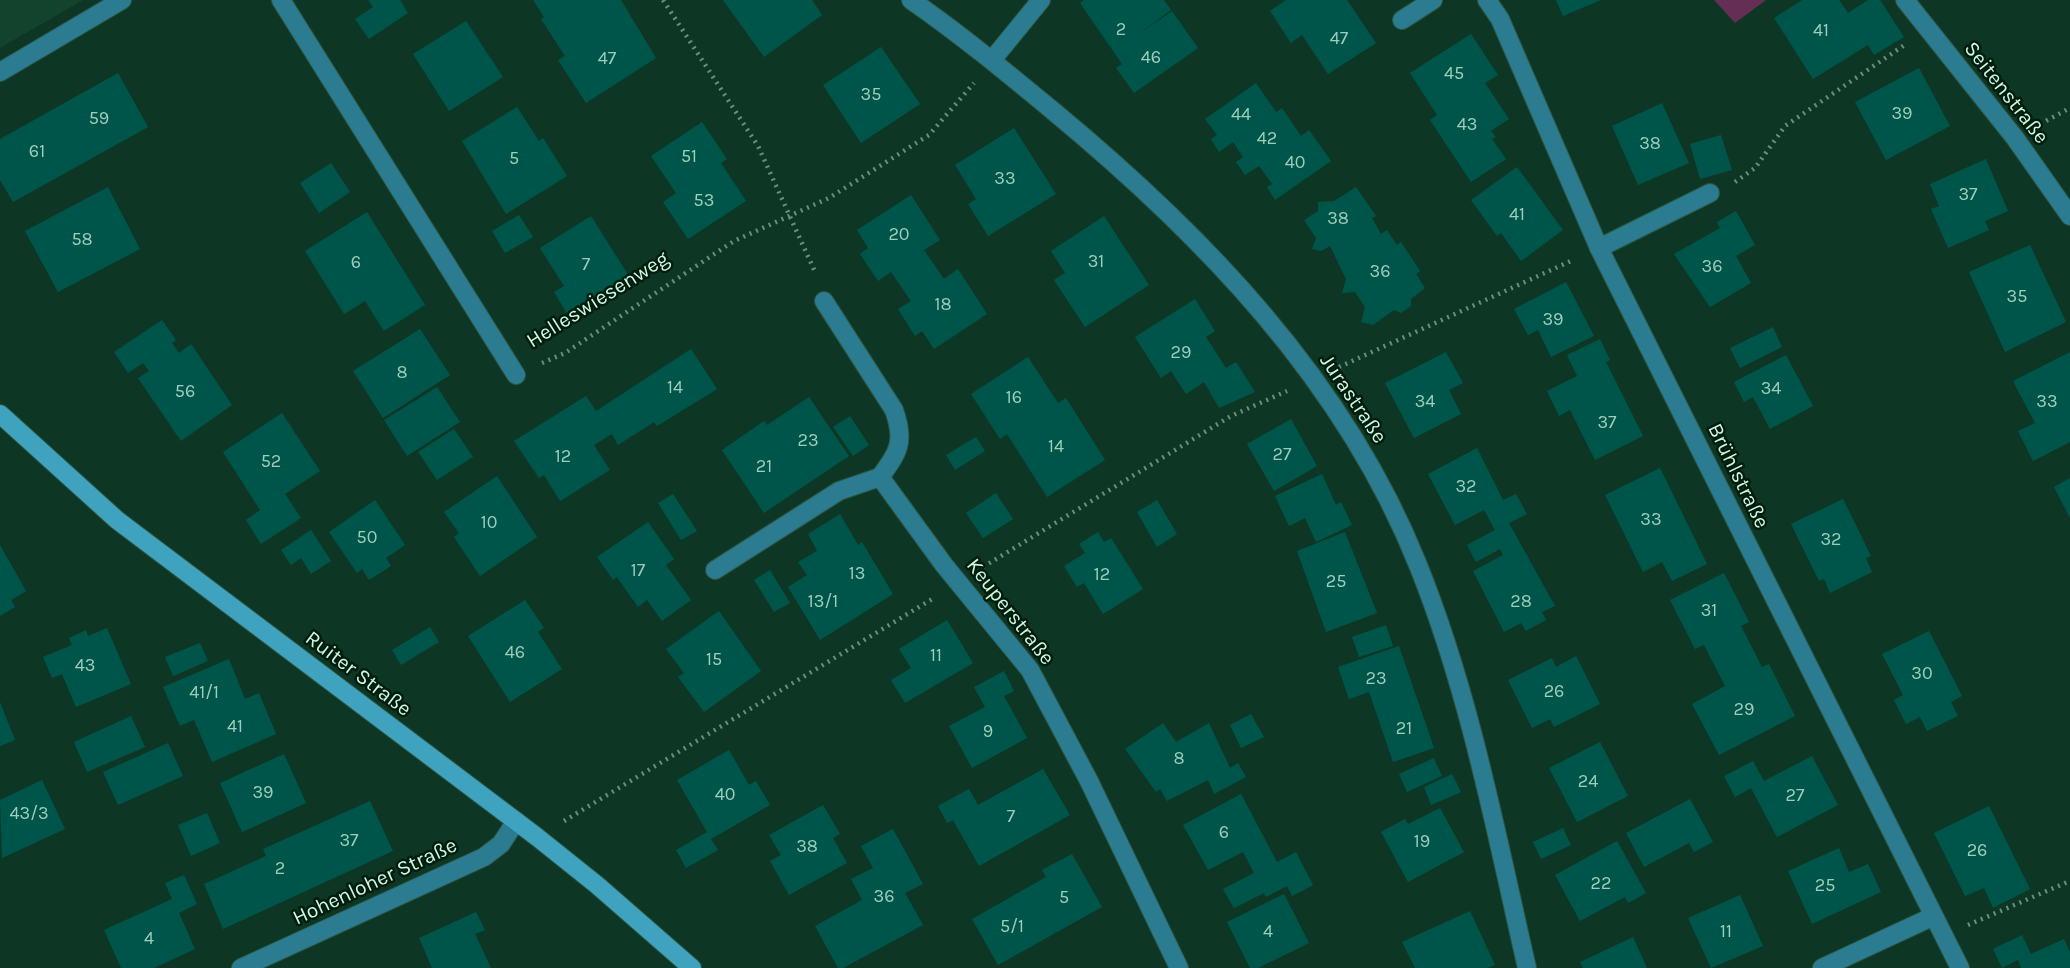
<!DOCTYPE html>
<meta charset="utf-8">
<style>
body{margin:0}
canvas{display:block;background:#0d3724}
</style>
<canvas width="2070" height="968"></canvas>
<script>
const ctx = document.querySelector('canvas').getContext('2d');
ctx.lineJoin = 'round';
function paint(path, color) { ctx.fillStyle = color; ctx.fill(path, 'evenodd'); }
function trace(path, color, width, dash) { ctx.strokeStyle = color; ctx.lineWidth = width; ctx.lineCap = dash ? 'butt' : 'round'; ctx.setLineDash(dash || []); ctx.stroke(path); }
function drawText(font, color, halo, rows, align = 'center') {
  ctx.font = font + ' Karla,sans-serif'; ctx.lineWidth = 5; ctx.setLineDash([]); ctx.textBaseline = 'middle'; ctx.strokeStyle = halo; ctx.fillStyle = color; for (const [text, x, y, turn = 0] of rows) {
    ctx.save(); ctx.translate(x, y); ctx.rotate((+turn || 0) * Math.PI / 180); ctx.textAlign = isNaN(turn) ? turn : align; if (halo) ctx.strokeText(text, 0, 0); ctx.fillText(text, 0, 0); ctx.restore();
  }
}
const built = new Path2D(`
 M0,0H83L0,48Z`);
const green = new Path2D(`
 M1714,0H1766L1735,23Z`);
const building = new Path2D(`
 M368,0H400L408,13L369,39L355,19L373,7Z
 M533,0H621L656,58L586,103L558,60L565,56L541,19L544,17Z
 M723,0H812L822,15L764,57Z
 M1084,0H1164L1171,10L1136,36L1172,11L1198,48L1134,93L1116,68L1122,64L1080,3Z
 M1286,0H1347L1376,43L1328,74L1302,35L1291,43L1270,11Z
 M1556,0H1601L1563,16Z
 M1802,0H1839L1848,13L1868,0H1880L1904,37L1874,55L1868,45L1813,79L1774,18Z
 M466,21L503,77L449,111L413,54Z
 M1471,34L1498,75L1485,83L1509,119L1491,131L1496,137L1492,139L1506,159L1471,182L1430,120L1437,115L1410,73Z
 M881,47L920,104L861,143L823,85Z
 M1919,68L1950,126L1886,160L1855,102Z
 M118,73L148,127L13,202L0,180V139Z
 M1256,83L1276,112L1282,108L1301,136L1309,130L1331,161L1275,200L1267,187L1272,184L1259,166L1245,175L1236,162L1243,157L1233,142L1219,152L1211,139L1217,135L1205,119Z
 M1662,103L1689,163L1638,185L1612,126Z
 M517,107L539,141L543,138L567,176L506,214L462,141Z
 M702,122L727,159L721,163L746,201L688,239L663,202L676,193L651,156Z
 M1014,128L1056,194L988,236L968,204L976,199L955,165Z
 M1721,135L1732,170L1700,179L1690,144Z
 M1986,159L2008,211L1985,221L1989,230L1948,248L1931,209L1939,206L1930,184Z
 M331,163L350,192L319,213L300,183Z
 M1517,167L1563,230L1521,261L1501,233L1497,236L1471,200Z
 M108,187L140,249L58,292L25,231Z
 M1356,187L1376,216L1372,218L1381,234L1387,230L1397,245L1401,242L1420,271L1416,274L1425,288L1411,299V306L1401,313L1394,310L1373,325L1361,322L1365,307L1355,292L1342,293L1346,279L1330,246L1321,251L1312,249L1316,238L1304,220L1318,211V202L1334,201Z
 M911,195L940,240L924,250L944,279L958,269L987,314L934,349L922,331L915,336L898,309L911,301L891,272L878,281L860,254L868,248L857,230Z
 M1736,211L1755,245L1736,256L1751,283L1710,307L1674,254L1720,228L1717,222Z
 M367,212L425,305L384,331L365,301L344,314L305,251Z
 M519,215L533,237L505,253L492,231Z
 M591,216L632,281L571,320L554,292L564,286L540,248Z
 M1104,216L1149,285L1085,327L1054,280L1065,273L1051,251Z
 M2030,245L2066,322L2005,352L1969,272Z
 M1566,282L1594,336L1551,357L1538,330L1528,335L1514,309Z
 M1195,299L1215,331L1206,337L1226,368L1236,362L1255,392L1219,408L1204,382L1186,394L1171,371L1161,378L1135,337Z
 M162,320L176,340L172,343L179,353L191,344L232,405L181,441L138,378L149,371L143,363L128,373L114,352Z
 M1773,327L1782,347L1740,368L1730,348Z
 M420,329L450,375L383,418L353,371Z
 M1600,339L1610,360L1606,362L1643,436L1595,460L1570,410L1559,416L1547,391L1577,376L1567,355Z
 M691,349L717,389L657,426L654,422L618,445L612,434L594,445L610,470L560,501L544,475L539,478L514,441L586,396L596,411Z
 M1446,352L1463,383L1449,390L1461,414L1414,438L1385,383Z
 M2070,352V442L2033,461L2018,431L2035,423L2013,381Z
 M1786,355L1813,406L1770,429L1753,397L1744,402L1734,382Z
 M1028,357L1058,403L1066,398L1105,460L1047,497L1007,434L1000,439L971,394Z
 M437,387L460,422L407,456L384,420Z
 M809,397L849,456L764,513L722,450L764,421L767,425Z
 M282,413L320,471L285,494L301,518L261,544L246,520L260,510L223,452Z
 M850,416L869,445L853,456L833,427Z
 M1291,419L1317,466L1274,491L1247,444Z
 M454,429L473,457L437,480L418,452Z
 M976,437L985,451L955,470L946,455Z
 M1477,448L1503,500L1516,494L1527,514L1509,523L1555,606L1542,612L1546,620L1526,631L1521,623L1504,632L1473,571L1503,555L1500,549L1476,562L1467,545L1495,530L1484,510L1455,525L1428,474Z
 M1660,468L1707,564L1672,581L1662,562L1643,572L1605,495Z
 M1322,474L1336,505L1341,502L1352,525L1316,542L1305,518L1289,526L1275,496Z
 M497,476L537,537L480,576L454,537L459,533L444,512Z
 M2070,478V518L2054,487Z
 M996,493L1013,519L983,538L966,513Z
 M673,494L697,531L681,540L658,503Z
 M1843,499L1871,556L1866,558L1872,572L1830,593L1824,579L1819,581L1791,524Z
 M375,500L405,545L386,558L391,566L369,580L362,569L357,573L329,532Z
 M1157,500L1177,534L1157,547L1137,512Z
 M840,514L858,545L862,542L893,594L820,640L788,587L807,575L798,562L817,551L808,534Z
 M648,522L674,559L666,565L691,600L662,621L647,600L638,607L617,577L613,580L597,557Z
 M311,530L331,561L311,574L301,558L291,565L281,550Z
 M1098,532L1104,542L1111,538L1143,589L1103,614L1084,583L1077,587L1064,566L1085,553L1079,544Z
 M1345,532L1377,613L1326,632L1297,551Z
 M0,545L26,591L11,600L15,607L0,616Z
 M770,570L790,603L774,612L754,580Z
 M1724,573L1749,622L1741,626L1762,667L1769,664L1795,716L1719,755L1692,704L1725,686L1704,645L1695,649L1670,600Z
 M525,600L544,628L538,632L562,669L510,702L468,636Z
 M719,611L761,671L704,712L678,677L684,673L666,649Z
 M947,620L973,663L905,703L891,680L911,668L899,649Z
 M1386,625L1393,646L1359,657L1352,637Z
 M430,627L439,642L401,665L392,650Z
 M107,628L131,684L76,707L62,674L52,678L43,657L72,645L69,638L86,630L88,636Z
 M1929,631L1962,696L1951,702L1958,716L1927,731L1920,717L1906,724L1894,700L1903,695L1882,654Z
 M200,643L208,661L173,676L165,657Z
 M1399,646L1434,748L1393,762L1369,692L1349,699L1338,667Z
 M1576,656L1600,704L1554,727L1550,719L1532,728L1508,680L1552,658L1556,667Z
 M229,659L245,699L259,693L276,734L212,762L194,720L180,726L163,687Z
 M1004,671L1014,691L1004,696L1027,738L972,768L949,726L985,707L974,687Z
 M0,702L15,740L0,746Z
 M1251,714L1264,737L1241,748L1230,725Z
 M131,716L145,747L87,772L74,742Z
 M1163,723L1176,742L1209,723L1230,768L1238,763L1246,777L1214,794L1208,780L1167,801L1160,789L1156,792L1125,749Z
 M1600,742L1628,796L1577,822L1549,768Z
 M168,743L183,776L118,805L103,772Z
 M729,750L749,785L756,781L770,805L711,839L718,850L686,868L676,850L707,832L677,780Z
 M284,754L306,803L242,832L220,783Z
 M1812,756L1838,805L1777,837L1751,788L1735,797L1724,776L1753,761L1764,781Z
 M1434,758L1442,776L1407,792L1399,774Z
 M1043,769L1070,815L979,866L953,820L947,823L938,806L969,789L978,805Z
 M1452,774L1461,792L1431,805L1424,787Z
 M42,780L65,829L2,858L0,800Z
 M1241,794L1277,862L1296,852L1313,885L1292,896L1287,886L1266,897L1264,893L1234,908L1223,889L1254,873L1243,852L1208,870L1183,825Z
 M1690,799L1713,842L1694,852L1689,843L1644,867L1626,833Z
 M370,801L393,851L223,929L204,884L266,856L263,849Z
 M823,805L840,834L833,838L847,863L789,895L770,861L781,855L769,835Z
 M1989,806L2030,889L1993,908L1984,888L1965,896L1934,833Z
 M1440,808L1464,852L1408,882L1381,832L1405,819L1408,824Z
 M207,813L220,843L191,856L178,825Z
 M1563,828L1571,845L1541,859L1533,842Z
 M893,829L923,884L905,893L923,925L843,968H838L815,926L862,900L851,879L873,868L861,846Z
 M1617,841L1646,893L1628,903L1625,897L1580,921L1555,875Z
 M1839,848L1849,872L1868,864L1881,892L1812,924L1788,871Z
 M1072,854L1102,907L998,965L972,919L1046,877L1042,870Z
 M184,875L197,904L179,913L195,949L154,968H121L104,930L172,899L165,883Z
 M1284,894L1309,943L1258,968H1250L1227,922Z
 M1740,895L1763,946L1711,968L1688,918Z
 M1470,911L1495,965L1487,968H1415L1402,942Z
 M476,912L485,930L475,934L491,968H432L419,938Z
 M2022,935L2031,954L2064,939L2070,952V968H2021L2018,960L2002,968L1993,949Z
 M1633,937L1647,968H1583L1580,962Z`);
const path = new Path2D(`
 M663,0L758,146L816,274
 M2040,124L2070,108
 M1735,182L1755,168L1785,126L1906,44
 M542,363L565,353L734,241L829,198L929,135L974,83
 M1339,367L1573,260
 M983,567L1231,416L1287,391
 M564,821L934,598
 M1968,925L2070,881`);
const lane = new Path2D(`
 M1599,248L1710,193
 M715,570L839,491L880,477`);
const street = new Path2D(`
 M281,0L516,375
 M911,0C960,34 1006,72 1052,110C1203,235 1344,380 1418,565C1470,694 1496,833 1527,968
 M1487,0L1500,19L1599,248L1960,968
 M1905,0L2015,138L2070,216
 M1402,20L1433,0
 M992,60L1041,0
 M0,72L122,0
 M824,301L894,410C905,441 899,452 880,477L944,565L1030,670L1089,781L1179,968
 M241,968L484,857L501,844L516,821
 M1822,968L1934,916`);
const secondary = new Path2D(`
 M0,414L117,520L537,837L597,885L692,968`);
const numberNames = [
 ["2",1121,30],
 ["41",1821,31],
 ["47",1339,39],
 ["46",1151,58],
 ["47",607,59],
 ["45",1454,74],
 ["35",871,95],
 ["39",1902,114],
 ["44",1241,115],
 ["59",99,119],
 ["43",1467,125],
 ["42",1267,139],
 ["38",1650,144],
 ["61",37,152],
 ["51",689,157],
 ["5",514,159],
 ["40",1295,163],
 ["33",1005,179],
 ["37",1968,195],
 ["53",704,201],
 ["41",1517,215],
 ["38",1338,219],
 ["20",899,235],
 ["58",82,240],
 ["31",1096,262],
 ["6",356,263],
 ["7",586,265],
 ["36",1712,267],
 ["36",1380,272],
 ["35",2017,297],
 ["18",943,305],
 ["39",1553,320],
 ["29",1181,353],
 ["8",402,373],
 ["14",675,388],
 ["34",1771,389],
 ["56",185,392],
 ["16",1014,398],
 ["34",1425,402],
 ["33",2047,402],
 ["37",1607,423],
 ["23",808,441],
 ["14",1056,447],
 ["27",1282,455],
 ["12",563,457],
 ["52",271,462],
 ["21",764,467],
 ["32",1466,487],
 ["33",1651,520],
 ["10",489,523],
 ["50",367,538],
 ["32",1831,540],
 ["17",638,571],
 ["13",857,574],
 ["12",1102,575],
 ["25",1336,582],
 ["13/1",823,602],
 ["28",1521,602],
 ["31",1709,611],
 ["46",515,653],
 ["11",936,656],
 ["15",714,660],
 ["43",85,666],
 ["30",1922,674],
 ["23",1376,679],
 ["26",1554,692],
 ["41/1",204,693],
 ["29",1744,710],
 ["41",235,727],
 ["21",1404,729],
 ["9",988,732],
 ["8",1179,759],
 ["24",1588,782],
 ["39",263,793],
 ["40",725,795],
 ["27",1795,796],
 ["43/3",29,814],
 ["7",1011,817],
 ["6",1224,833],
 ["37",349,841],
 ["19",1422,842],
 ["38",807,847],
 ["26",1977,851],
 ["2",280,869],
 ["22",1601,884],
 ["25",1825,886],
 ["36",884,897],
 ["5",1064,898],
 ["5/1",1012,927],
 ["4",1268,932],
 ["11",1726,932],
 ["4",149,939]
];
const streetNames = [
 ["Seitenstraße",2006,93,52],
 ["Helleswiesenweg",598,300,-32],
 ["Jurastraße",1353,399,56],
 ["Brühlstraße",1738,476,64],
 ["Keuperstraße",1010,612,52],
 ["Ruiter Straße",358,674,37],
 ["Hohenloher Straße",375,882,-25]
];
paint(built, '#13432d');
paint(green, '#652f55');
paint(building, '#00554a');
trace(lane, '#2d5642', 20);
trace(street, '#2d5642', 20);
trace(secondary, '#2d5642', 20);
trace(path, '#688f7b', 4.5, [2, 5]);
trace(lane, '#2b7b91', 18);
trace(street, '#2b7b91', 18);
trace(secondary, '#3fa3bf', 18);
drawText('18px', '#9ecebb', null, numberNames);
drawText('21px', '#d2f7e1', '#001d0e', streetNames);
</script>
